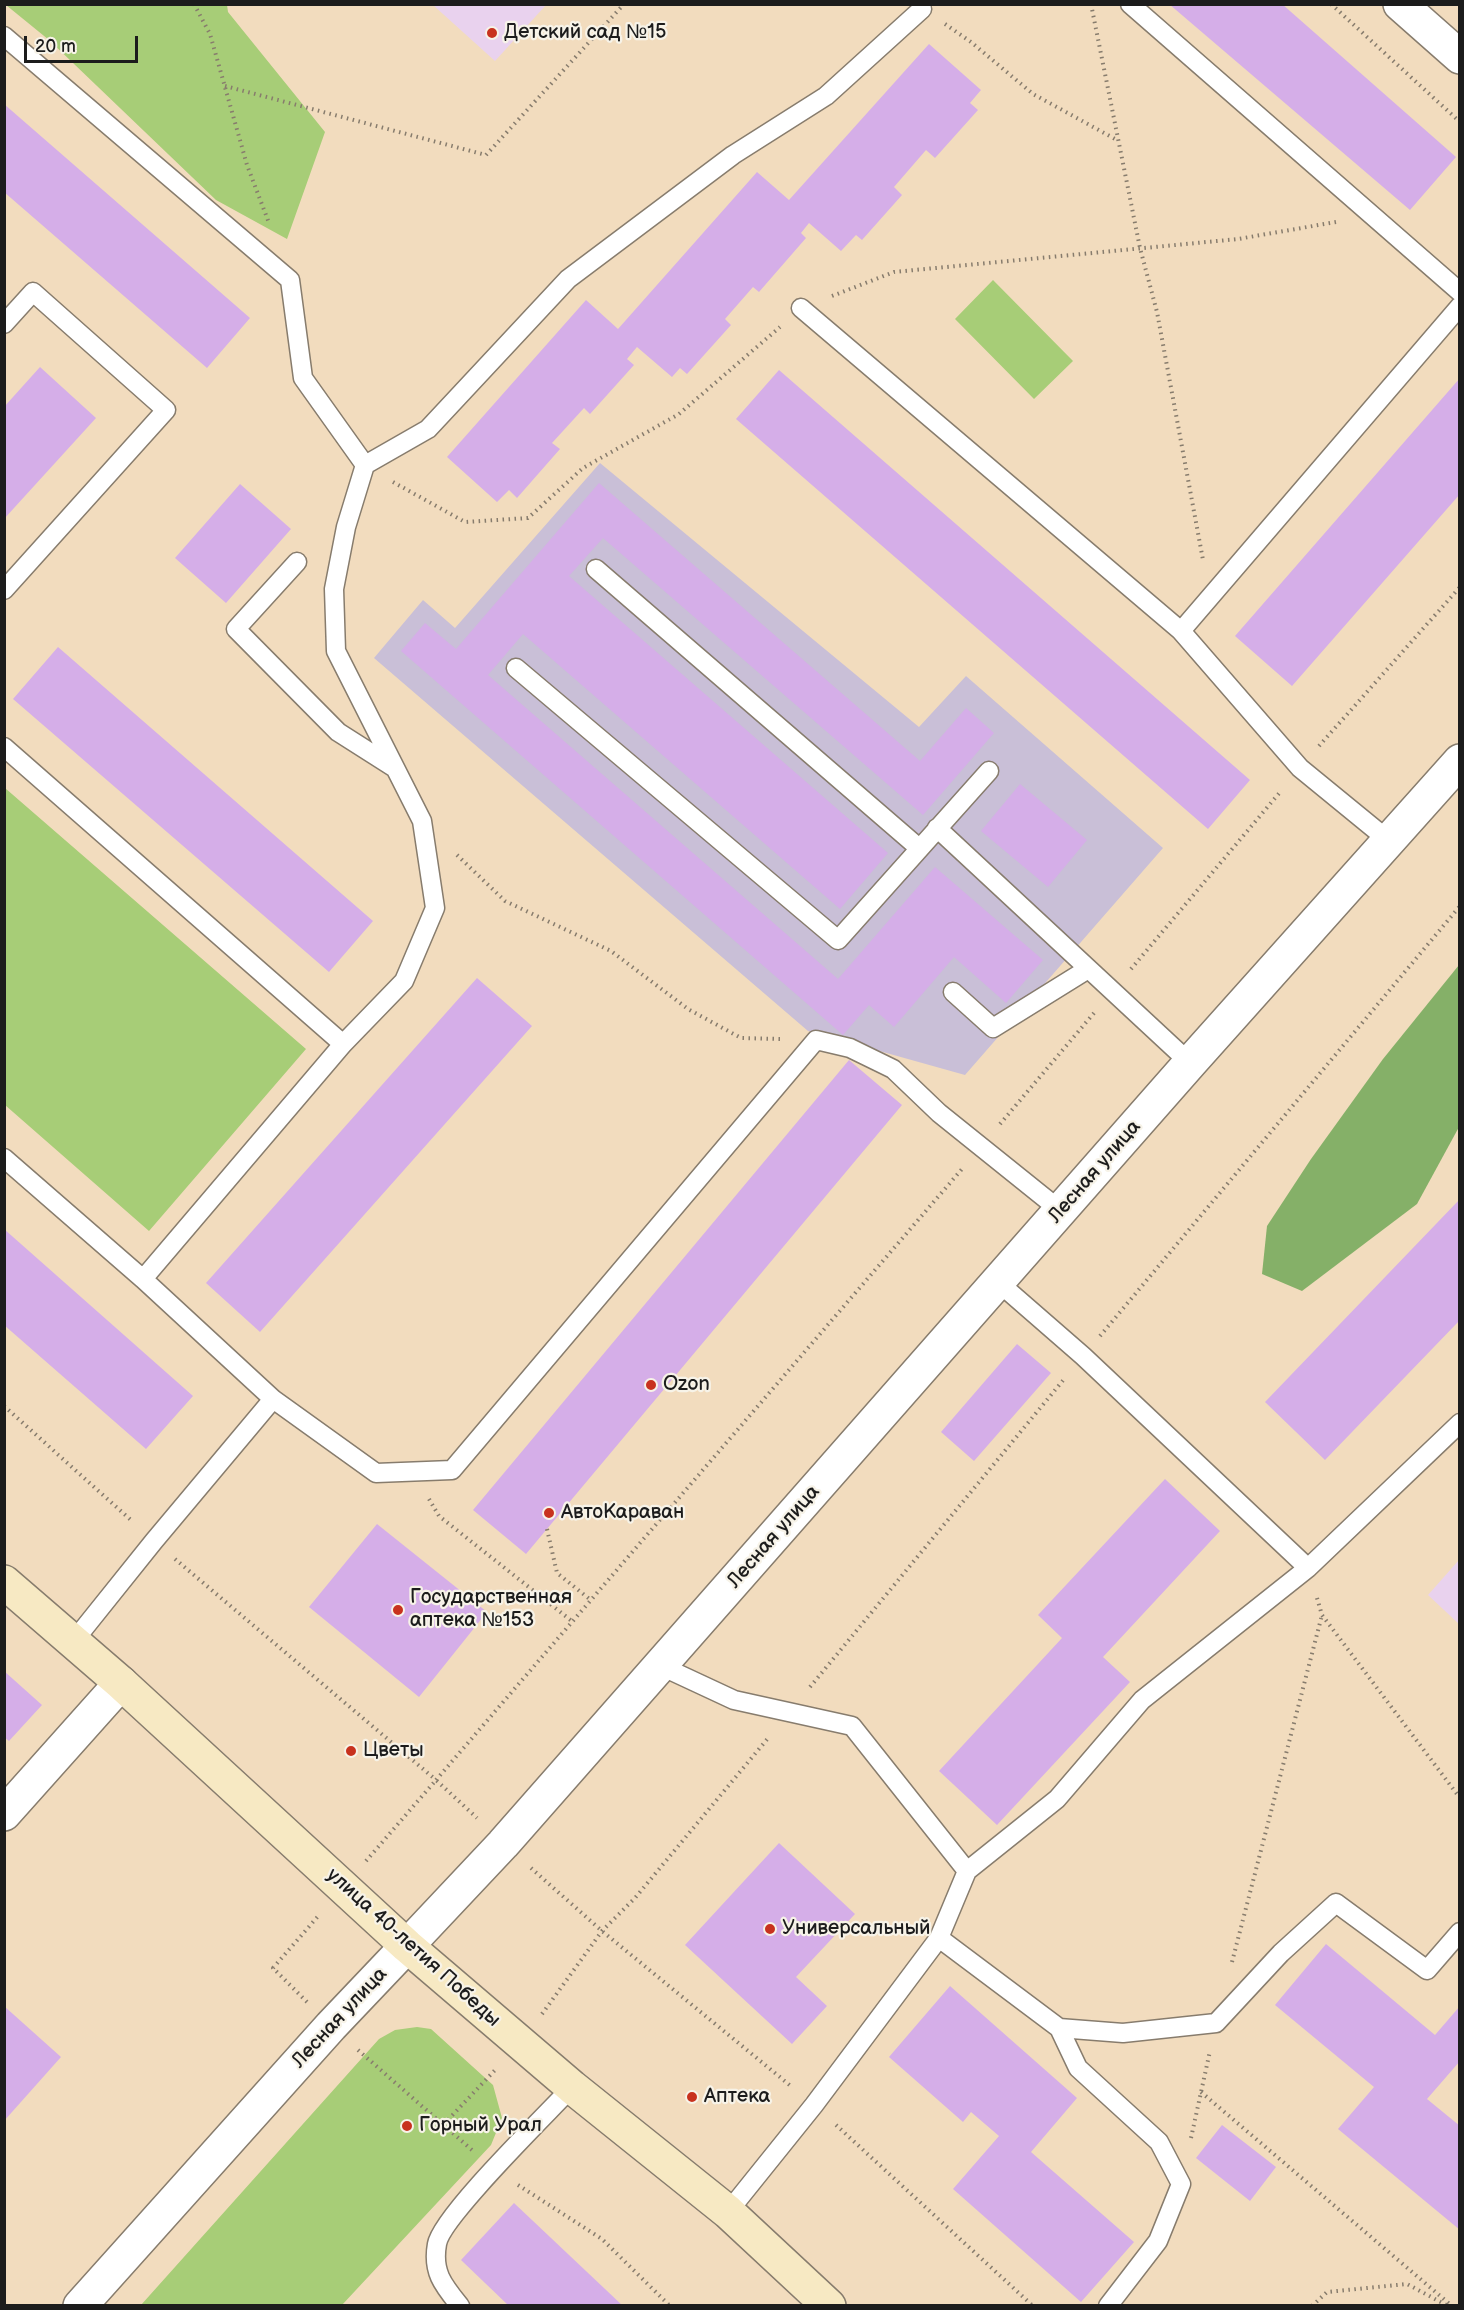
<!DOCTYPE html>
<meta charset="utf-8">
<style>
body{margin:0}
#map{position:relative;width:1464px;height:2310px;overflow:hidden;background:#f2dcbe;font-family:"Balsamiq Sans",sans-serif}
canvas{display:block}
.frame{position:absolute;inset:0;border:6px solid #1c1c1c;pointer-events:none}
.scale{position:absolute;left:24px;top:36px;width:114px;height:27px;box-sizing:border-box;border:3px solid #1c1c1c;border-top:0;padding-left:8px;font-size:18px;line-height:21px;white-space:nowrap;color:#1c1c1c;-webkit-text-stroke:4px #f7f3e8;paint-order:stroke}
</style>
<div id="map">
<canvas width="1464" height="2310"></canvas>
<div class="frame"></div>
<div class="scale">20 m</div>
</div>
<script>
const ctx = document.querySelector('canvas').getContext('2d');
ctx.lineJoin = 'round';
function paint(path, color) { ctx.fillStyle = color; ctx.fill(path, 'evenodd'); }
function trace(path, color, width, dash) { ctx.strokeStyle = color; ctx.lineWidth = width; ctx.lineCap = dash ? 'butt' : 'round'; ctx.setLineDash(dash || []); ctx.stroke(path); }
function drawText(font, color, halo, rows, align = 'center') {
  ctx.font = font + ' "Balsamiq Sans",sans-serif'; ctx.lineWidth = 4.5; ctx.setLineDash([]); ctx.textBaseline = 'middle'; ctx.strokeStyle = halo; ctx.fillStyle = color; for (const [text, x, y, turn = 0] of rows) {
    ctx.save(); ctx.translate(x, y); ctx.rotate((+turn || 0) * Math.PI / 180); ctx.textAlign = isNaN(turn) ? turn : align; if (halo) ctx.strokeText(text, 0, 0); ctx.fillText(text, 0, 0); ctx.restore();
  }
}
const built = new Path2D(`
 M433,5H546L495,61Z
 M1459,1560V1624L1428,1595Z`);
const industrial = new Path2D(`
 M600,463L919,727L966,676L1163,848L965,1075L808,1031L374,658L423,600L455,628Z`);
const green = new Path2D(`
 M6,5H227L228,12L325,132L287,239L216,200L49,40Z
 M993,280L1073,361L1034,399L955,319Z
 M5,788L306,1049L149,1231L5,1105Z
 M417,2027L431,2029L493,2085L502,2118L491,2145L342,2305H141L379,2039L395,2030Z`);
const forest = new Path2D(`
 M1459,965V1127L1417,1204L1302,1291L1262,1274L1267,1226L1311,1159L1383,1059Z`);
const building = new Path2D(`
 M1169,4H1282L1456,157L1410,210Z
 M929,44L981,90L970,103L978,110L935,158L926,150L894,187L902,195L862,240L856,235L841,251L809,223L801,233L806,238L759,292L753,287L725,319L731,325L687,374L680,368L672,377L637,347L627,359L634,365L590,414L584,408L552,443L560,449L517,498L509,490L497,502L447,457L586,300L618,329L757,172L789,200Z
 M4,104L250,318L207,368L4,192Z
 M40,367L96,418L4,519V407Z
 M779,370L1250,780L1208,829L736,419Z
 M1460,378V494L1292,686L1235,636Z
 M599,483L920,761L966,708L994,733L923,815L603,538L569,576L888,853L840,909L523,634L488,675L838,979L935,867L1043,960L1006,1003L954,957L894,1027L869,1005L843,1035L401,651L425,623L456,649Z
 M240,484L291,529L226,603L175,558Z
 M58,647L373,921L329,972L13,699Z
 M1020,784L1087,840L1048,887L981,831Z
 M477,978L532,1026L260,1332L206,1283Z
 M849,1060L902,1105L526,1554L473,1510Z
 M1460,1199V1320L1325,1460L1265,1402Z
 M4,1229L193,1396L146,1449L4,1325Z
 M1017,1344L1051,1373L974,1461L941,1432Z
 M1165,1479L1220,1531L1103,1657L1130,1682L997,1825L939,1771L1062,1638L1038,1615Z
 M377,1524L487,1612L419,1697L309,1607Z
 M4,1671L42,1705L9,1741L4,1737Z
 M779,1843L855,1914L796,1977L827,2006L792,2044L685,1945Z
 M1326,1944L1435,2035L1460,2006V2061L1427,2099L1460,2126V2230L1338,2129L1374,2087L1275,2005Z
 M950,1986L1077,2098L1031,2152L1134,2242L1081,2302L953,2189L999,2136L971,2112L963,2122L889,2057Z
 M4,2006L61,2057L4,2121Z
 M1222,2125L1276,2167L1250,2201L1196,2158Z
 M514,2203L623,2306H509L461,2260Z`);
const path = new Path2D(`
 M194,4L210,34L247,165L269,223
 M1091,4L1140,248L1157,312L1203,560
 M1331,4L1460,122
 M945,24L971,42L1033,94L1117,140
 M225,86L486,155L624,4
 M832,296L894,272L1238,239L1336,222
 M393,482L465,522L528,518L583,468L679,414L780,327
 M1319,746L1460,587
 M457,855L505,901L611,951L688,1009L741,1038L780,1039
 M1131,969L1281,791
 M1000,1124L1094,1013
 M1100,1336L1460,906
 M4,1406L133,1522
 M429,1499L439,1516L573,1622
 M547,1529L557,1573L592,1601
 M175,1559L436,1780L962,1169
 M1317,1598L1322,1615L1460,1798
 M810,1687L1065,1378
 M366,1861L436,1780L477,1818
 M531,1868L602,1931L792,2087
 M1232,1962L1322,1615
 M307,2002L273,1968L320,1914
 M542,2014L602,1931L635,1898L769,1737
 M358,2050L472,2150
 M1201,2092L1452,2306
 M444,2124L497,2068
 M836,2125L1033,2306
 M1191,2138L1210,2051
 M518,2185L602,2239L670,2306
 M1312,2306L1327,2292L1407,2284L1448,2306`);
const service = new Path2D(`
 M1130,4L1460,292
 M4,36L290,280L303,378L365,465L346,527L334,589L336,651L422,821L435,908L404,981L343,1044L143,1279L273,1399L154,1541L73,1642
 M801,308L1181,631L1300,768L1388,840
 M4,324L33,292L166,410L4,590
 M365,465L428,429L568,279L733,155L826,96L922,9
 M297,562L236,629L338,732L393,767
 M596,569L919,848
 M1181,631L1460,306
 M516,668L838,940L989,771
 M4,747L343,1044
 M937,828L1190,1063
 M953,992L993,1028L1088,969
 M4,1158L143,1279
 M998,1282L1083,1356L1308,1568
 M273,1399L376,1473L452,1470L816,1040L850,1048L893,1069L939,1113L1061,1211
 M661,1666L734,1700L852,1726L967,1871
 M939,1938L967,1871L1057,1799L1142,1700L1308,1568L1460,1423
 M1059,2028L1078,2068L1159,2142L1181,2184L1158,2241L1108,2306
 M728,2212L814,2105L939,1938L1059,2028L1123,2033L1216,2023L1281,1953L1336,1903L1427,1970L1460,1932
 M460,2306C443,2285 432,2272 437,2244C441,2217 548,2113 572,2087`);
const minor = new Path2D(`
 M4,1814L121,1683
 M80,2306L331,2026L407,1946`);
const tertiary = new Path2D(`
 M1400,4L1460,57
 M407,1946L503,1844L1190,1063L1460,761`);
const secondary = new Path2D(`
 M4,1582L121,1683L407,1946L572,2087L728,2212L829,2306`);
const markers = [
 [492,33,6,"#c8321e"],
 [651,1385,6,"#c8321e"],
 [549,1513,6,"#c8321e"],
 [398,1610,6,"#c8321e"],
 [351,1751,6,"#c8321e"],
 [770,1929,6,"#c8321e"],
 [692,2097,6,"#c8321e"],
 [407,2126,6,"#c8321e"]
];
const poiNames = [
 ["Детский сад №15",504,33],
 ["Ozon",663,1385],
 ["АвтоКараван",561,1513],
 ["Государственная",410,1598],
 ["аптека №153",410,1621],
 ["Цветы",363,1751],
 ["Универсальный",782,1929],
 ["Аптека",704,2097],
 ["Горный Урал",419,2126]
];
const streetNames = [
 ["Лесная улица",1095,1172,-49],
 ["Лесная улица",774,1537,-49],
 ["улица 40-летия Победы",413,1948,42],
 ["Лесная улица",340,2018,-47]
];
paint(built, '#e9d2ee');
paint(industrial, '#c9bfd7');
paint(green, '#a7cd77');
paint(forest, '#85b068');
paint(building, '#d5aee8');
trace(service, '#877c6d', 21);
trace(minor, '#877c6d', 36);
trace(tertiary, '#877c6d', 36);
trace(secondary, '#877c6d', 36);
trace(path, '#877c6d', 4, [1.5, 4.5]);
trace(service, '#fff', 18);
trace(minor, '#fff', 33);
trace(tertiary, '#fff', 33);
trace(secondary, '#f7e9c3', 33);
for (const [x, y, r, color] of markers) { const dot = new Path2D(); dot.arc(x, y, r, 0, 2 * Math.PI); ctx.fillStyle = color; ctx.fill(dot); trace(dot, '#f7f3e8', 2); }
drawText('20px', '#1c1c1c', '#f7f3e8', poiNames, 'left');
drawText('20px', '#1c1c1c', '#f7f3e8', streetNames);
</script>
